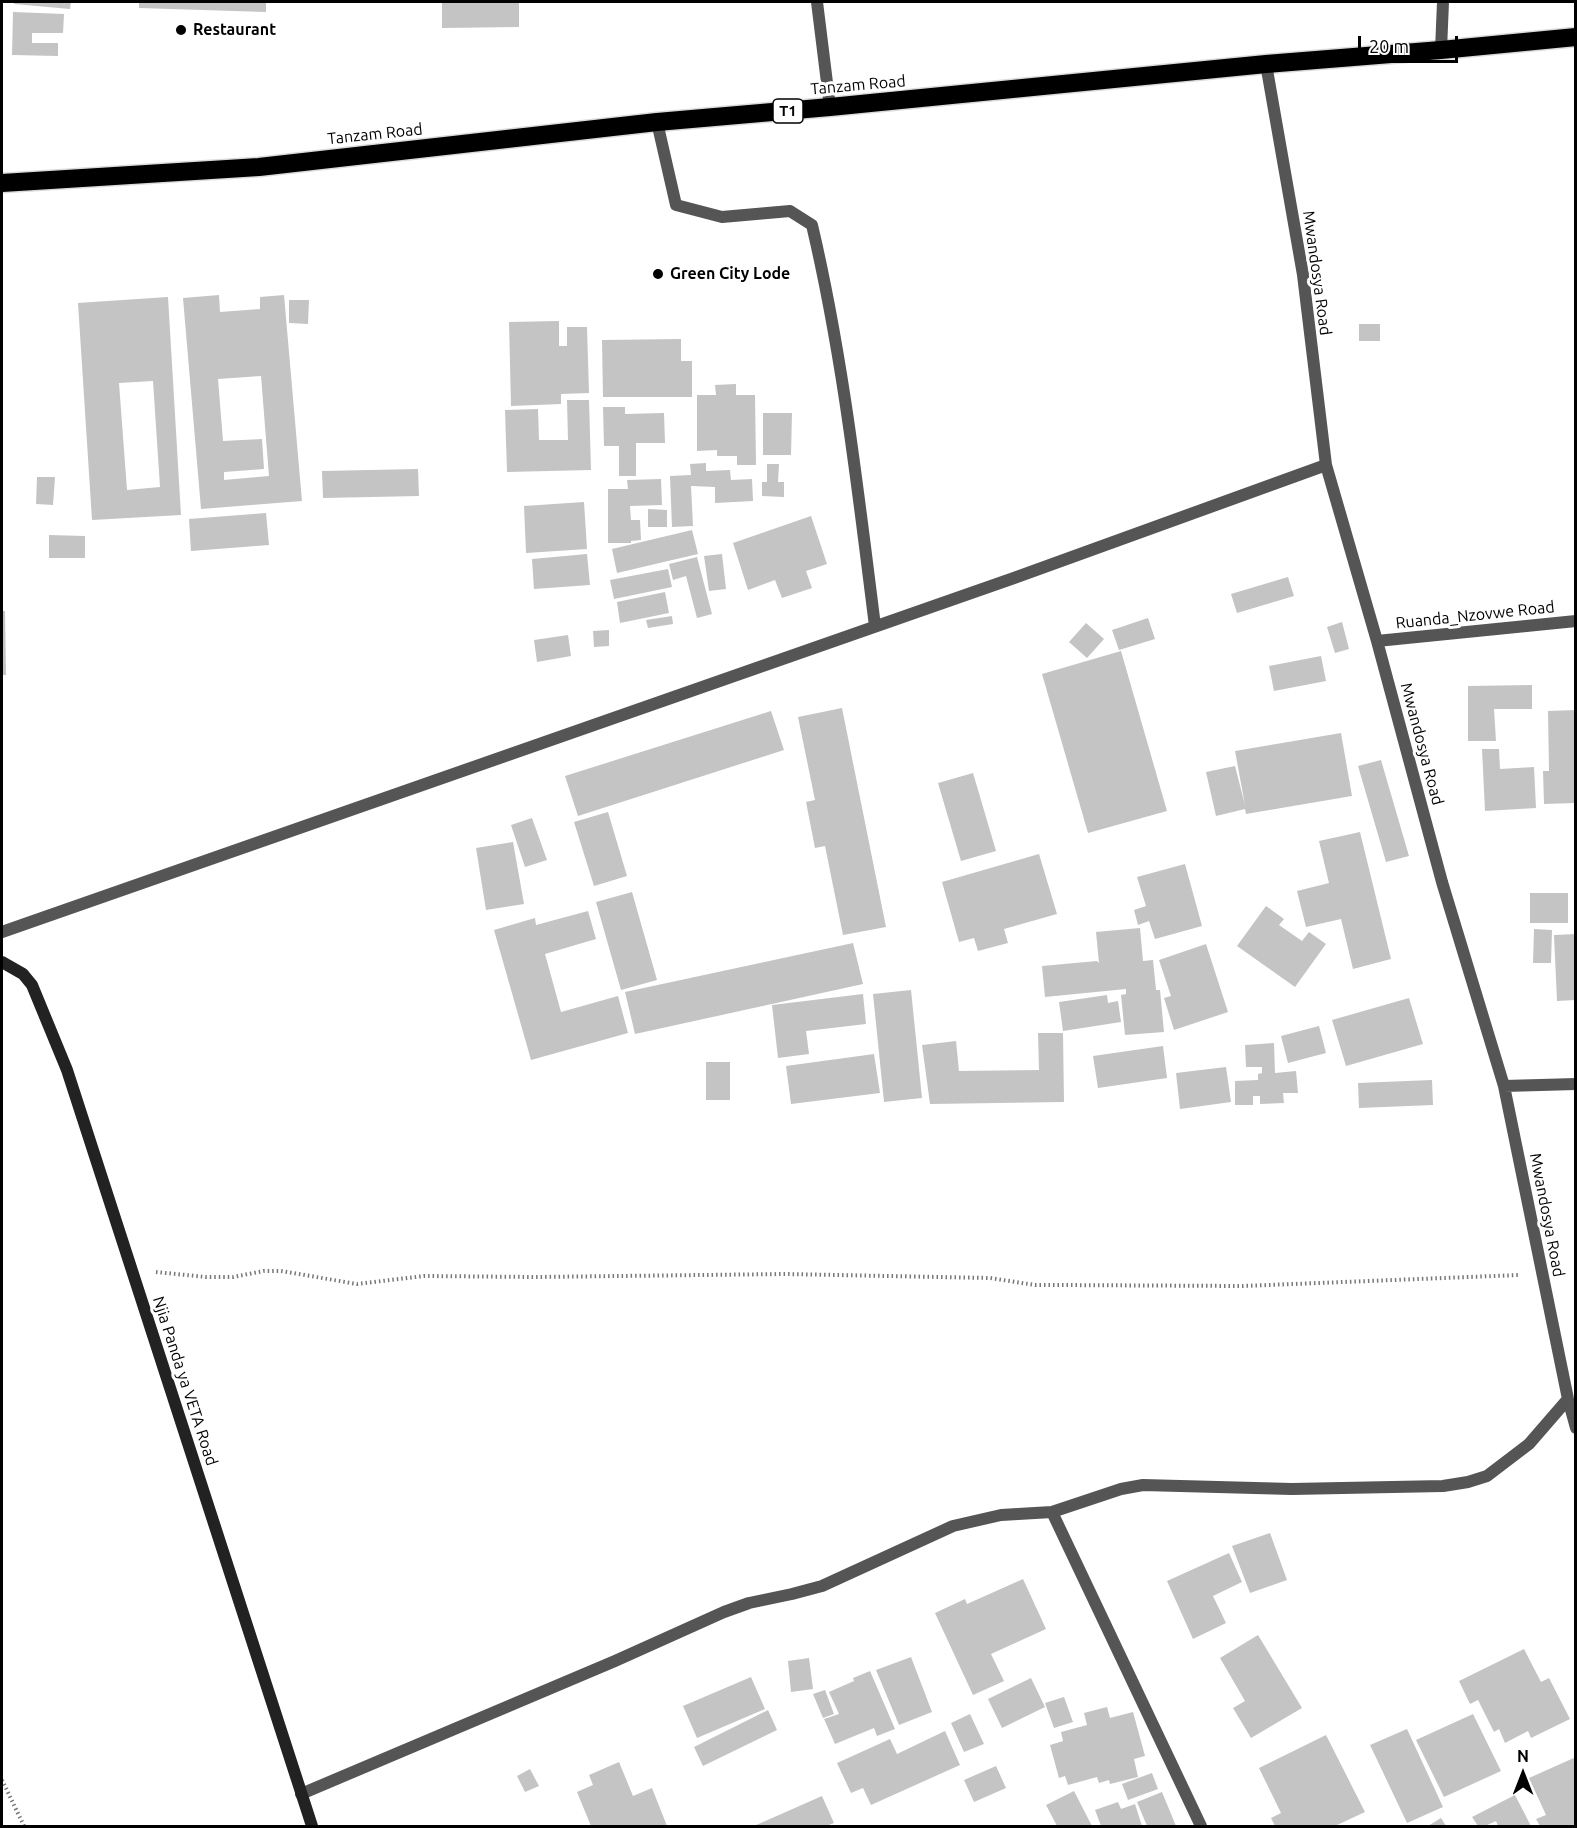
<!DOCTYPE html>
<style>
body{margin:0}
#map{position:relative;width:1577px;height:1828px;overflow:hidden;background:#fff;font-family:Ubuntu,sans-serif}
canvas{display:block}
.frame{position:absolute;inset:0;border:3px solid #000;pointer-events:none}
.north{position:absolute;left:1493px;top:1744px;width:60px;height:60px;-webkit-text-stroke:4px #fff;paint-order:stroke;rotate:0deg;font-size:16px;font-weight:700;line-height:24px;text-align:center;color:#000}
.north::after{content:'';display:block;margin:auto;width:21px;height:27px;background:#000;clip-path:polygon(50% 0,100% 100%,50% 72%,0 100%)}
.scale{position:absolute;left:1358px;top:36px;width:100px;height:27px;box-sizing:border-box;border:3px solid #000;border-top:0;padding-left:8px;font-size:18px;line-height:21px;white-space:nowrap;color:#000;-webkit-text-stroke:4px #fff;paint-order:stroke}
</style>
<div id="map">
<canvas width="1577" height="1828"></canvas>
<div class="frame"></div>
<div class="north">N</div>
<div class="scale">20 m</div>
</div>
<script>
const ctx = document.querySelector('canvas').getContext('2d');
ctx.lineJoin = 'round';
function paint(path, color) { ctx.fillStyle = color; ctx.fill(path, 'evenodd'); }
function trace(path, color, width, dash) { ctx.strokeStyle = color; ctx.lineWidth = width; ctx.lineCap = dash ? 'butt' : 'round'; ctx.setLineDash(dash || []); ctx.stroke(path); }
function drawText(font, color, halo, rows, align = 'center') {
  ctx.font = font + ' Ubuntu,sans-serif'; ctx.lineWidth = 6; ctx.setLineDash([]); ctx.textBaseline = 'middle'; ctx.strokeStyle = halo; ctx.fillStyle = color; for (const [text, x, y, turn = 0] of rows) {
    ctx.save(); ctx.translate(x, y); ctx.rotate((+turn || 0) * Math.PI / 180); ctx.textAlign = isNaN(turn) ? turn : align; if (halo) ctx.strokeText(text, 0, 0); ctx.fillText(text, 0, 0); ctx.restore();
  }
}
const building = new Path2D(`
 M15,2H71L70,9L14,4Z
 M139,2H266V12L139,8Z
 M442,2H519V27L442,28Z
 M13,12L64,14L63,33H32V43H58V56L12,55Z
 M219,295L220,312L260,309V297L284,295L302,501L201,509L183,298ZM261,376L269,476L224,480V472L264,469L262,439L223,441L218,379Z
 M168,297L181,515L92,520L78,303ZM153,381L160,487L127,490L119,383Z
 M289,300H309L308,324L289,323Z
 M559,321V346H567V327H587L589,393L561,394V404L511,406L509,322Z
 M1359,324H1380V341H1359Z
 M681,339V361H692V397H603L602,340Z
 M736,384V395H755L756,465H737V456H717V450L697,451V395H716L715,385Z
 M567,400H589L591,470L507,472L505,410L538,409L539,440H568Z
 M603,407H625V414L664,413L665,443H636V476H619V446H604Z
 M763,413H792L791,455H763Z
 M706,463V471L730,470L731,480L752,479L753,501L715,503V487L691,486L693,526L672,527L670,476L691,475L690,464Z
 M767,464H779L778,482H784V497L762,496V482H767Z
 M418,469L419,496L323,498L322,471Z
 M37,477H55L53,505L36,504Z
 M661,479L662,505L630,506L631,520H640L641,540L631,541V543H608V489H628L627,480Z
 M584,502L587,549L526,553L524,506Z
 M648,509L667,510V527H648Z
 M266,513L269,545L191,551L189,519Z
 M811,516L827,564L806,571L812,588L782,598L775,580L748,590L733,543Z
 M692,530L698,554L617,573L612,549Z
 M49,535L85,536V558H49Z
 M587,554L590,585L534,589L532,559Z
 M722,554L726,589L709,591L704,556Z
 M697,557L712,614L697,618L686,576L673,580L669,564Z
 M668,569L672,587L614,599L610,580Z
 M1288,577L1294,596L1237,613L1231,594Z
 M665,592L669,613L620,623L617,602Z
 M2,611H5L6,675H2Z
 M672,616L673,624L648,628L646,620Z
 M1148,618L1155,639L1119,650L1112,630Z
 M1342,622L1349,649L1335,653L1327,627Z
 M1086,623L1104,639L1087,658L1069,642Z
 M609,630V646L594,647L593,631Z
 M568,635L571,656L537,662L534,640Z
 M1121,651L1167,811L1088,833L1042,674Z
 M1321,656L1326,681L1274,691L1269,666Z
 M1532,685V709H1494L1496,741H1468V686Z
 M842,708L886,927L843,935L825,846L815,848L806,802L815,800L798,717Z
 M1576,710V803L1544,804L1543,771H1549L1548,711Z
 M771,711L784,750L578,816L565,776Z
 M1341,733L1352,796L1246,814L1245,809L1216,816L1206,772L1235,766L1245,805L1235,751Z
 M1482,749H1499L1500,769L1534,767L1536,808L1485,811Z
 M1381,760L1409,856L1386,862L1358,766Z
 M973,773L996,851L961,861L938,783Z
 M608,812L627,876L594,886L574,822Z
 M532,818L547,860L525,867L511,825Z
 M1360,832L1391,959L1353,969L1341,919L1306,927L1297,891L1329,883L1319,841Z
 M513,842L524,904L486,910L476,848Z
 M1039,854L1057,914L1004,929L1008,943L978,951L974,938L959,942L942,882Z
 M1185,864L1202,926L1155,939L1149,921L1138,925L1134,910L1146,906L1137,877Z
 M632,892L657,980L621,990L596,902Z
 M1530,893H1568V923H1530Z
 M1266,906L1284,919L1279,925L1302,941L1309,932L1326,944L1295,987L1237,946Z
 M588,911L596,939L545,954L561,1012L618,996L628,1033L531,1060L494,930L535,918L536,925Z
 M1140,928L1143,961L1153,960L1156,990H1160L1164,1032L1125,1035L1121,995L1126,994V989L1045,997L1042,966L1097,961L1099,963L1096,932Z
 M1534,929L1552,930L1551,963H1533Z
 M1576,934V1000L1557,1001L1554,935Z
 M853,943L863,984L635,1034L625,992Z
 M1206,944L1228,1012L1174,1030L1164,998L1171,996L1159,960Z
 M911,990L922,1098L884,1102L873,994Z
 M863,994L866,1024L806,1031L809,1054L778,1058L772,1005Z
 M1107,995L1108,1003L1118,1001L1121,1022L1063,1031L1059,1002Z
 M1409,998L1423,1044L1346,1066L1332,1020Z
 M1319,1026L1326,1053L1288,1063L1281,1036Z
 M1038,1033H1063L1064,1102L930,1104L922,1045L956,1041L959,1071L1039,1070Z
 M1274,1043L1275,1073L1296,1071L1298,1093H1283L1284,1103L1260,1104V1096H1253V1105H1235V1081L1258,1080V1074L1262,1073V1067H1246L1245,1045Z
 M1163,1046L1167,1078L1098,1088L1093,1056Z
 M874,1054L880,1093L791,1104L786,1066Z
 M706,1062H730V1100H706Z
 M1226,1067L1231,1102L1180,1109L1176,1073Z
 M1432,1080L1433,1105L1359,1108L1358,1083Z
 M1270,1533L1287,1580L1250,1593L1232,1546Z
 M1229,1553L1242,1582L1213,1596L1226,1623L1193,1639L1167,1581Z
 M1023,1579L1046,1629L991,1654L1004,1681L973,1695L935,1613L965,1599L967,1604Z
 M1258,1635L1302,1708L1251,1738L1233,1708L1245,1701L1220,1658Z
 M1524,1649L1541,1682L1549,1678L1570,1719L1531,1738L1528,1731L1505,1743L1499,1729L1494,1732L1478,1700L1470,1704L1459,1681Z
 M911,1657L932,1712L899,1725L876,1670Z
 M809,1658L813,1689L791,1692L788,1661Z
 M870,1671L895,1729L877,1736L874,1728L835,1744L824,1719L839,1714L829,1692L854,1681L853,1678Z
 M751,1677L765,1709L697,1738L683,1706Z
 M1031,1678L1045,1707L1002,1728L988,1699Z
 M825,1690L834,1714L823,1718L813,1694Z
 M1064,1697L1073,1722L1054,1728L1045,1703Z
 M1107,1707L1110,1718L1133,1712L1145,1756L1134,1759L1138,1777L1110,1784L1109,1780L1099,1783L1097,1777L1068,1785L1065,1776L1059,1778L1050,1745L1063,1741L1061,1732L1087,1725L1084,1713Z
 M768,1710L777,1730L703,1766L694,1747Z
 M970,1714L984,1744L964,1752L951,1723Z
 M1473,1714L1501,1771L1444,1797L1416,1740Z
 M1407,1729L1443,1807L1407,1823L1370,1745Z
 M945,1731L960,1765L871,1805L863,1788L851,1793L837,1763L890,1739L897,1754Z
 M1326,1735L1365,1812L1335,1826H1275L1271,1818L1281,1813L1259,1768Z
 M1576,1757V1826H1540L1536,1819L1546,1815L1529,1778Z
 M619,1762L633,1796L652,1788L667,1826H591L577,1792L593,1785L589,1775Z
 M996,1766L1006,1788L974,1802L964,1780Z
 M530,1769L539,1786L525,1792L517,1776Z
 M1152,1773L1158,1789L1128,1800L1122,1784Z
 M1074,1791L1092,1826H1057L1046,1805Z
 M1162,1792L1176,1826H1147L1137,1802Z
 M1515,1795L1531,1826H1498L1496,1821L1485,1826H1478L1472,1817Z
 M822,1796L834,1823L826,1826H754Z
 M1118,1802L1121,1809L1135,1804L1142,1826H1101L1095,1810Z
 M1441,1818L1446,1826H1428Z`);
const path = new Path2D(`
 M156,1272L206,1277H233L264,1271H281L357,1284L424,1276L536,1277L786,1274L990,1278L1035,1285H1055L1243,1286L1519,1275
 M2,1780L24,1826`);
const street = new Path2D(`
 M817,2L830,107
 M1441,50L1443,2
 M1266,64L1303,275L1326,465L1377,641L1442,882L1504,1086L1568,1399L1576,1428
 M657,122L676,205L722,217L790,211L812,225C843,357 858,492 875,626
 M1377,641L1576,621
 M2,932L1014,578L1326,465
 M1504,1086L1576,1084
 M1052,1512L1201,1826
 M301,1794L615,1661L724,1612L749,1603L792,1594L822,1586L953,1526L1001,1515L1052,1512L1121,1489L1143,1485L1292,1489L1443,1486L1468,1482L1487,1476L1529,1444L1568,1399`);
const secondary = new Path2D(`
 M2,962L23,974L32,985L67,1070L312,1826`);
const highway = new Path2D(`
 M2,183L259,167L657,122L830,107L1266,64L1441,50L1576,37`);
const markers = [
 [181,30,6,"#000"],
 [658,274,6,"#000"]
];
const shields = [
 [788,111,30]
];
const shieldNames = [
 ["T1",788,111]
];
const poiNames = [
 ["Restaurant",193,30],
 ["Green City Lode",670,274]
];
const streetNames = [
 ["Tanzam Road",858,85,-5],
 ["Tanzam Road",375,134,-6],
 ["Mwandosya Road",1317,273,82],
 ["Ruanda_Nzovwe Road",1475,615,-6],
 ["Mwandosya Road",1422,744,75],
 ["Mwandosya Road",1547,1215,79],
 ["Njia Panda ya VETA Road",185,1381,72]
];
paint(building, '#c4c4c4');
trace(highway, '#dbdbdb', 21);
trace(path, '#777', 4, [1.5, 3]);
trace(street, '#555', 12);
trace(secondary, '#222', 12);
trace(highway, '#000', 18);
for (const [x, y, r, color] of markers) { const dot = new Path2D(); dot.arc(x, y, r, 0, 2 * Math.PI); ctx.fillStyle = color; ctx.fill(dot); trace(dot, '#fff', 2); }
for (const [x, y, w] of shields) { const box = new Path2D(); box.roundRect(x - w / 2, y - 12, w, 24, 4.5); ctx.fillStyle = '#fff'; ctx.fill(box); trace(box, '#000', 1.5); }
drawText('bold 15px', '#000', null, shieldNames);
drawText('bold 16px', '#000', '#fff', poiNames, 'left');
drawText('16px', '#000', '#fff', streetNames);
</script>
